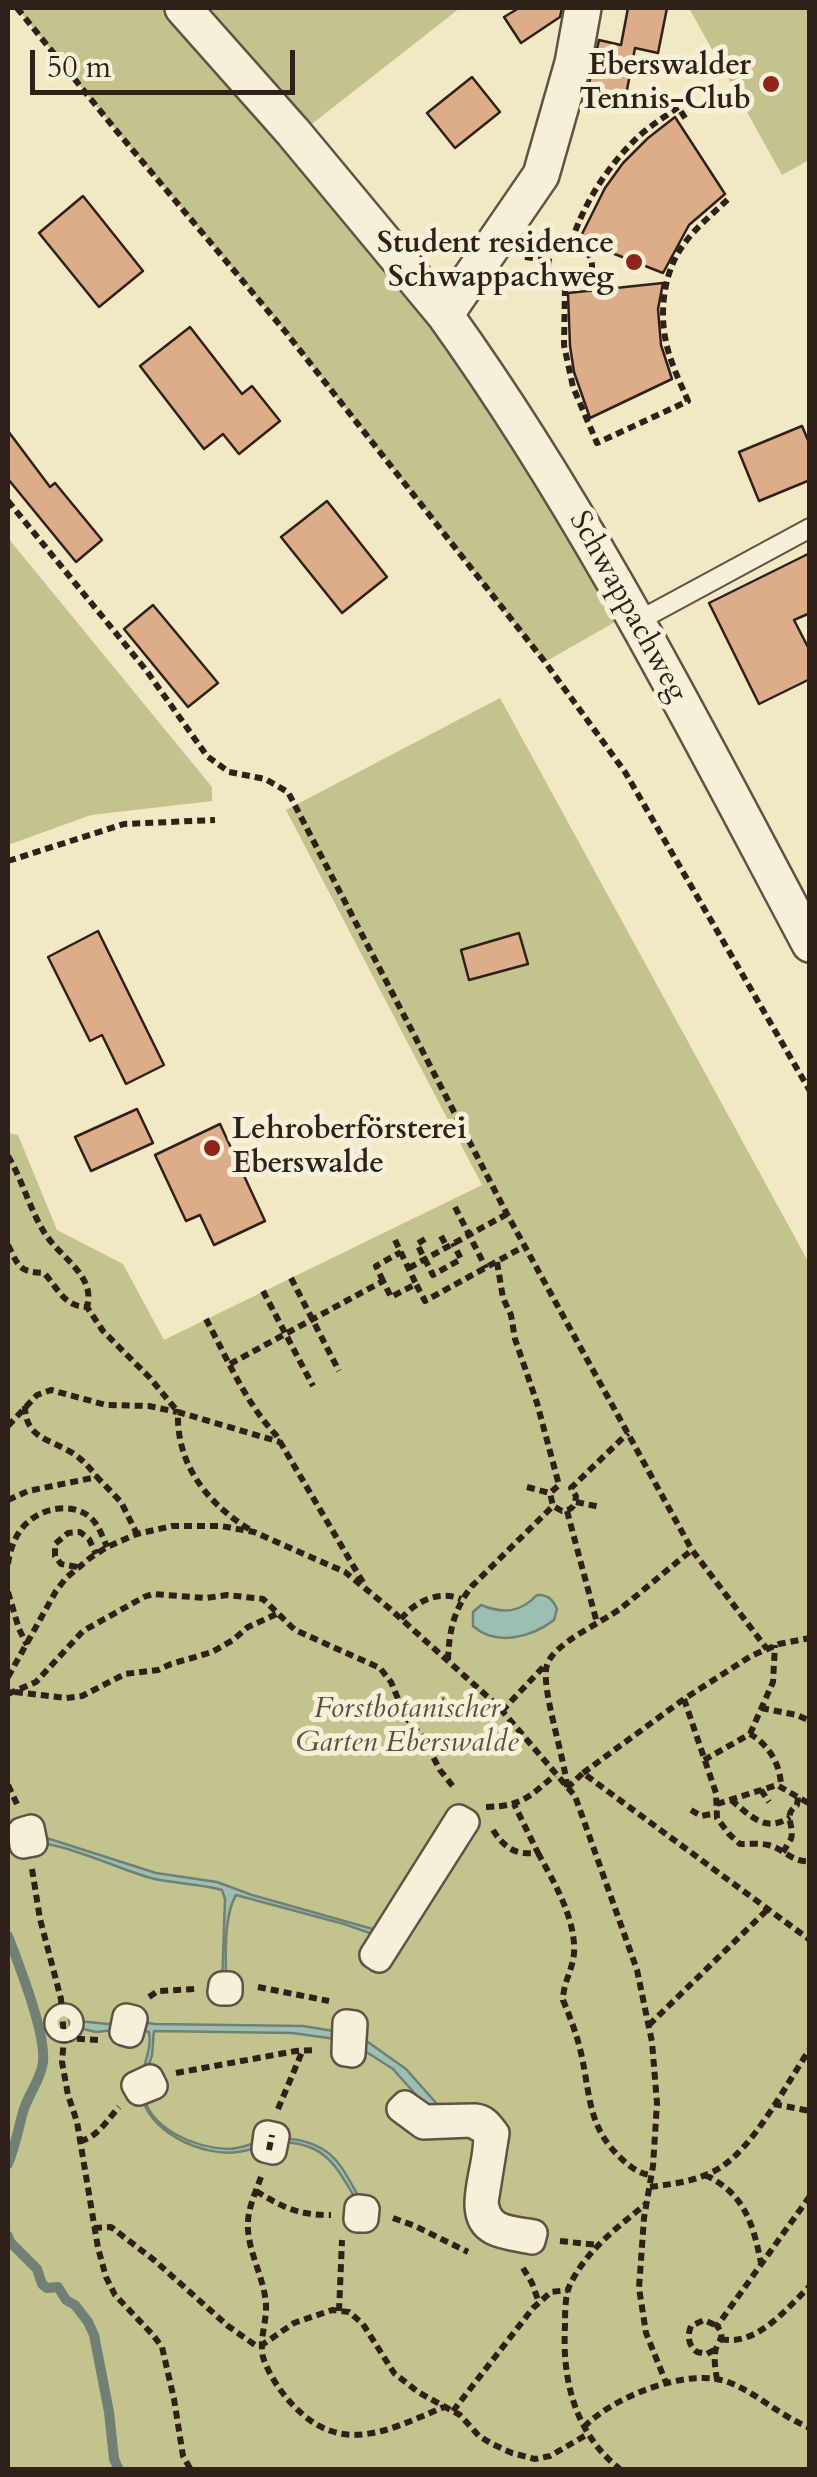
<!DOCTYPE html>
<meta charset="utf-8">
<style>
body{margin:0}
#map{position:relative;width:817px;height:2477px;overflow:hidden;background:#f2e8c3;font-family:Cardo,serif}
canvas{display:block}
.frame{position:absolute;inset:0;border:10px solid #2f2019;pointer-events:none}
.scale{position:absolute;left:30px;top:50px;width:265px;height:45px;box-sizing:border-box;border:5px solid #2f2019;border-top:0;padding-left:12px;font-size:30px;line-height:35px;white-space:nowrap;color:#2f2019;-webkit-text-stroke:8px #f7f0d8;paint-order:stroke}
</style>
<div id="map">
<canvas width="817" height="2477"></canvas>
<div class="frame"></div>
<div class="scale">50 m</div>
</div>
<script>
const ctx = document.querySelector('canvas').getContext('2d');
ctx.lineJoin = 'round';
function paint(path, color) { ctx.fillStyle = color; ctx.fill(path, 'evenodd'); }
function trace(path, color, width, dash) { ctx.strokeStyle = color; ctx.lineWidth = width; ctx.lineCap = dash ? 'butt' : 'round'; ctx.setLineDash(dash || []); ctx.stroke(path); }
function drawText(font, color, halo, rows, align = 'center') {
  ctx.font = font + ' Cardo,serif'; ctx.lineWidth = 10; ctx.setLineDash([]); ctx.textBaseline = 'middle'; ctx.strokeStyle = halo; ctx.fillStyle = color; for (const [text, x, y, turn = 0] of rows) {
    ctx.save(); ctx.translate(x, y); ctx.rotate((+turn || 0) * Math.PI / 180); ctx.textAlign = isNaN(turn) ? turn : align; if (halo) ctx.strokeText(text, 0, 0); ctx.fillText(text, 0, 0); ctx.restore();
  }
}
const green = new Path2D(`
 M17,8H168L375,247L505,428L622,618L545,662L284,330L115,129Z
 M203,8H460L308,127Z
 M689,8H809V160L782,175Z
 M8,538L212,787V801L91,815L8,845Z
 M500,698L809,1263V2469H8V1133L18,1135L57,1230L123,1264L164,1340L482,1185L286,810Z`);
const water = new Path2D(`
 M537,1595C548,1594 553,1600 557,1609L554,1620C532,1637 496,1647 473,1626V1612L481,1605C503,1614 520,1613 537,1595Z
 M34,1834L156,1873L217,1882L252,1895L387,1933L384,1938L344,1924L236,1895C223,1917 226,1959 226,1985H222L225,1899L222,1890C198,1883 174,1884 151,1878C113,1868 44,1831 8,1845V1840L16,1836Z
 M69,2020L108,2024L133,2021L155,2024L303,2026L358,2035L406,2069L437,2104L444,2118L433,2114L393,2069L357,2046L343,2040L292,2033L154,2031C153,2039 153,2047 152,2055C149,2067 142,2080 143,2093C149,2130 196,2148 229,2149C242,2149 254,2142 267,2140C287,2136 310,2140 327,2152C341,2162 350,2182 359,2197L357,2201C345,2182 335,2159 314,2149C283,2135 267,2147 238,2152C203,2157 146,2132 141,2092C138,2072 153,2053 149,2032L132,2028L96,2032L70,2026Z`);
const stream = new Path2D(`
 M8,1936C19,1965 46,2033 43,2062C41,2080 28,2094 23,2112C18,2130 15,2147 8,2164
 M8,2236L10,2242L37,2269L42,2284L47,2288L58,2287L66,2300L75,2305L88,2322L94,2335L109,2412L114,2459L119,2470`);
const building = new Path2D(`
 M519,8H562L560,17L521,43L504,17Z
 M628,8H667L658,53L635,48L626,95L588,88L599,40L621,45Z
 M472,77L500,112L455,148L427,113Z
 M675,117L725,194L689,225L663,273L579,240L605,188L623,163L648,138Z
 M83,196L143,271L99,307L39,233Z
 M663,283L658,309L661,345L672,379L590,418L574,372L570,346L568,293Z
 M190,327L242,394L252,386L280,421L239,454L223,434L204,449L140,366Z
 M802,426L810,445V480L759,501L739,452Z
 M8,431L50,487L55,483L102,540L76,562L8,479Z
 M327,501L387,577L342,613L281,537Z
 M810,553V613L794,620L810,651V679L759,704L709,603Z
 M153,605L218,683L188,707L124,629Z
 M98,931L164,1065L126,1084L102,1035L90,1041L48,957Z
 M519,933L528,964L469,980L461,950Z
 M137,1109L153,1143L91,1171L75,1137Z
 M220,1124L265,1221L214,1245L200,1215L186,1221L155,1155Z`);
const path = new Path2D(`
 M17,8L115,129L284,330L545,662L625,772L810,1091
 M571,243C584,203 608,165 639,136C651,125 665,117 678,107L687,121
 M548 266a22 22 0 1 1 44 0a22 22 0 1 1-44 0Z
 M525,257L548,260
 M565,288L564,345L573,387L597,443L688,401C680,382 670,362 666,342C659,311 664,270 684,244C696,227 713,214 728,199
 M8,501L146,670L207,756L229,772L265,779L288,792L507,1214L692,1550
 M8,861L124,824L215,820
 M8,1156C23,1181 30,1211 46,1235C61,1258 96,1276 87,1307
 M455,1207L486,1268
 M441,1236L447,1247
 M425,1239L417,1244L433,1275L461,1259L453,1243
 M395,1240L416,1284
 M8,1245C19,1267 19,1272 44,1273C58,1288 64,1307 87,1307L103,1331L150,1378L178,1412
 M497,1262L503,1298L511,1315L515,1339L537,1403L559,1485L550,1493L553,1506L562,1511C572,1510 575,1506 576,1496L571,1488L628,1433
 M409,1268L507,1214
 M291,1278L339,1371
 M383,1281L376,1266L401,1252
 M263,1291L313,1386
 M206,1319C227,1358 245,1402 276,1435L364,1584
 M230,1364L383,1281L391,1297L416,1284L425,1301L525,1246
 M25,1406C25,1439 51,1439 74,1454C83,1460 90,1468 97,1477
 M8,1426L37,1395L51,1390L106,1405L149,1406L177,1412
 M527,1487L550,1493
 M8,1500L28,1491L97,1477L121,1502L137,1534
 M576,1502L600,1507
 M567,1511L597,1623
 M249,1529C207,1503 176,1464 178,1412L280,1442
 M8,1564C10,1549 16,1532 28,1522C44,1507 75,1502 92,1519C99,1526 103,1538 107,1547
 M77,1567L61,1564L55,1556V1544L68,1533L80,1532L89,1539L96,1554
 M8,1592L19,1629L27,1645
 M401,1619C415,1601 440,1590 461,1599
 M448,1660C449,1631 454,1609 472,1586L553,1506
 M8,1677L56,1591L66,1578L90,1558L107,1547L137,1534L172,1526H221L254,1532L345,1572L389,1608L498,1706L575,1796L637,1970L652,2042L657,2103L653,2166L644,2218L639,2288L646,2333L667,2385
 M15,1692L66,1698L82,1696L125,1674L158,1670L171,1664L212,1652L233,1640L248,1627L279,1613
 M8,1694L36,1682L83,1631L144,1597L153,1594L206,1598L227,1595L263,1599L295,1630L380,1668L391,1682L406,1718L422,1736L440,1770L455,1789
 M684,1699L716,1793L717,1818L729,1834L740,1844C749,1844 760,1843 768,1845C785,1849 792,1863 810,1861
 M761,1708L797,1715L810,1721
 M502,1711L546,1664
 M750,1734L773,1682L775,1645
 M704,1760L750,1734C769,1745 780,1764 781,1785
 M583,1773L684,1699L751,1656L779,1644L810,1638
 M8,1785L17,1804
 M567,1787C565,1758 540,1687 547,1665C553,1644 602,1622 620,1609C644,1590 668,1569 692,1550L767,1649
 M567,1788L583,1773L810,1940
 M761,1790L769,1802
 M731,1800C750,1815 765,1834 790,1817
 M717,1804L777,1785L810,1804
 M486,1807C522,1806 529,1797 555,1775
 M691,1810L701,1816L717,1813
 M493,1830C505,1849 516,1855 538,1853L514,1804
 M783,1852C784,1851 790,1840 791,1839C795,1825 782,1815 797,1805L798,1797
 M538,1853C554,1882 576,1919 574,1953C573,1969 563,1983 563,2000C570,2017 577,2035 581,2053C591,2097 587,2128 624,2161C632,2168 640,2174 651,2175
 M32,1869L40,1919L61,1999L64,2038L62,2062L68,2095L77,2122L98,2248L106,2277L115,2295L153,2335L162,2347L174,2399L183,2456L191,2470
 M258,1987L329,2001
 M149,1997L158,1991L195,1989
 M649,2025L768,1909
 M64,2038L98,2040
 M176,2073L296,2051L316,2050
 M774,2104L810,2111
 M278,2109L302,2052
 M80,2141C97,2138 108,2119 119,2107
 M705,2175C744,2193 753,2223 761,2263
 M261,2177C256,2191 249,2206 248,2221C246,2249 264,2276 266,2304C267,2321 259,2340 263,2357C268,2373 280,2391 291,2403C340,2457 387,2431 444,2407
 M650,2187C674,2184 697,2181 718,2169C754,2148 786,2084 810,2049
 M256,2191C284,2208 298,2215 331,2215
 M393,2218L415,2226L468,2252
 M94,2228L111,2227L154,2260L228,2326L255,2345H262L294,2323L332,2310L349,2312L363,2324L394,2373L418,2392L460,2415L479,2436L492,2444L512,2453L535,2459L550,2456L588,2434
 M560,2241L598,2245
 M523,2268L532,2283L539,2303
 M339,2311L342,2240
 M721,2339C757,2347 787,2308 810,2286
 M714,2350L707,2354L697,2352C688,2345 687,2336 691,2326L704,2320L717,2326
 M717,2380C716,2372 714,2363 715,2355C715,2340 728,2340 717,2326L810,2196
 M453,2411L533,2308L551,2292L568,2290
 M584,2427C613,2397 687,2367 728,2382C757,2393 780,2416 810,2428
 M621,2470C575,2434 562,2381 565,2325C565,2313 565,2298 569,2287C585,2251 618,2227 647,2203`);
const service = new Path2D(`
 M638,621L810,528`);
const pedestrian = new Path2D(`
 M459,1818L466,1822L379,1959L373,1955Z
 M31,1828L34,1843L23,1845L21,1831Z
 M222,1985H229V1992H221Z
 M126,2017L134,2019L130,2034L123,2032Z
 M58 2023a6 6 0 1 1 12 0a6 6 0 1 1-12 0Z
 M346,2023L354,2024L352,2054L345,2053Z
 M150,2078L154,2086L139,2092L135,2085Z
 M405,2104L425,2118L475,2117C486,2118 490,2125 496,2133L485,2202C488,2230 510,2229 534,2233L532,2241C519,2238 504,2237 492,2231C461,2215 492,2160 486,2132L471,2124L423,2126L400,2109Z
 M267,2134L276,2136L273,2151L265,2149Z
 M358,2208L366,2209L365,2219H357Z`);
const minor = new Path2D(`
 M183,8L293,132L445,315C587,513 696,730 810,944
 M445,315L541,175L573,63L583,8`);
const pathBridge = new Path2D(`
 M269,2150L272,2135`);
const markers = [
 [771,84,10,"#8f2418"],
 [634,262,10,"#8f2418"],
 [212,1148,10,"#8f2418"]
];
const poiNames = [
 ["Eberswalder",751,67],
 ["Tennis-Club",751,101],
 ["Student residence",614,245],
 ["Schwappachweg",614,279],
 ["Lehroberförsterei",232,1131,"left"],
 ["Eberswalde",232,1165,"left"]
];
const streetNames = [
 ["Schwappachweg",627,607,61]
];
const parkNames = [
 ["Forstbotanischer",407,1710],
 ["Garten Eberswalde",407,1744]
];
paint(green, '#c3c38e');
paint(water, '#9bc0b1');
trace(water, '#708074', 2.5);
trace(stream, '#708074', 10);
paint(building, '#ddad8a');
trace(building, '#2f2019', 2.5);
trace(service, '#605244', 22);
trace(pedestrian, '#605244', 30);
trace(minor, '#605244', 40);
trace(path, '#2f2019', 6, [8, 5]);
trace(service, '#f7f0d8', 18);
trace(pedestrian, '#f7f0d8', 25);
trace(minor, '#f7f0d8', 35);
trace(pathBridge, '#2f2019', 6, [8, 5]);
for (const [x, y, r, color] of markers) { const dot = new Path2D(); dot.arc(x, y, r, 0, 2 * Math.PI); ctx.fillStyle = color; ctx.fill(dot); trace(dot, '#f7f0d8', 4); }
drawText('bold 30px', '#2f2019', '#f7f0d8', poiNames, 'right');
drawText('30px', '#2f2019', '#f7f0d8', streetNames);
drawText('italic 30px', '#5b513c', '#f7f0d8', parkNames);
</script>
